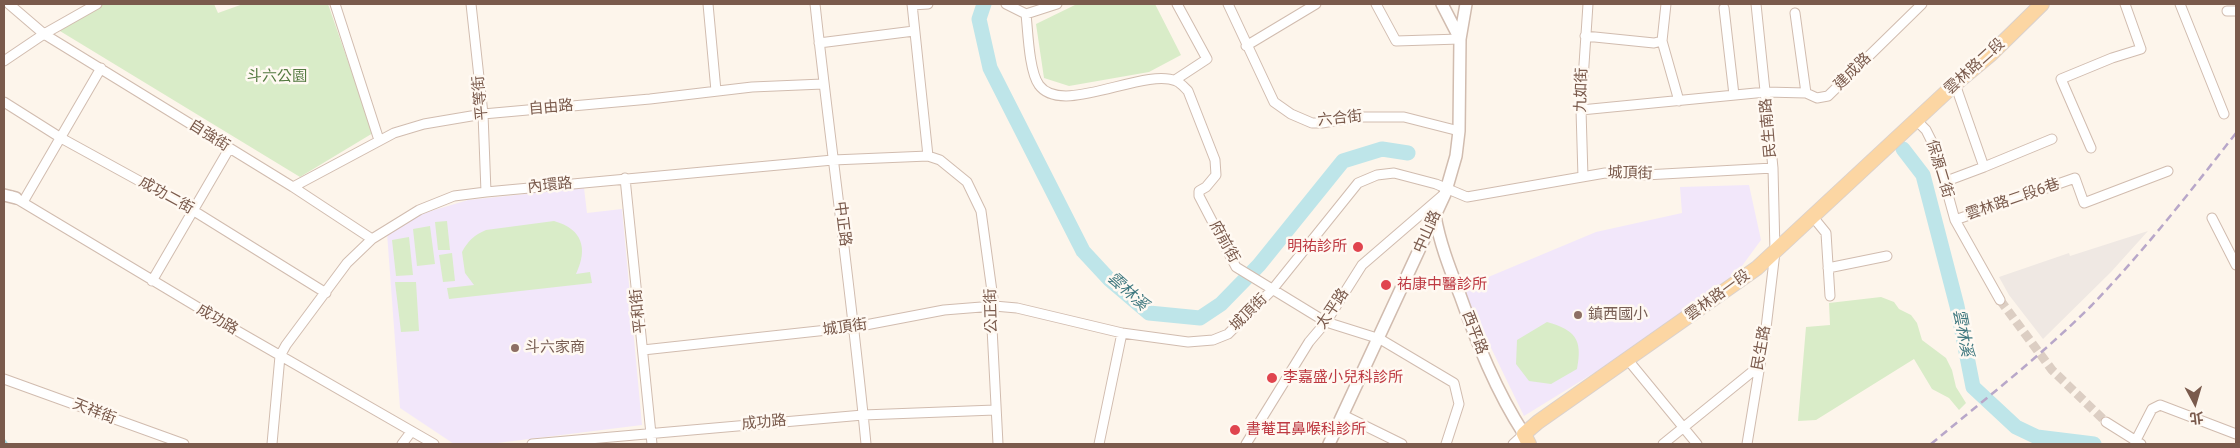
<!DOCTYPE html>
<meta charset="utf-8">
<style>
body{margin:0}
#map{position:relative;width:2240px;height:448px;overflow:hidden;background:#fdf5eb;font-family:Roboto,"Noto Sans TC",sans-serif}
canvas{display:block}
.frame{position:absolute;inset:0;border:5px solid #7a5a4c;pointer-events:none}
.north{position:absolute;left:2170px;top:378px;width:50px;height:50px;-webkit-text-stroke:4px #fff9f2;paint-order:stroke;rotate:174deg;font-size:14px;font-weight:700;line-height:20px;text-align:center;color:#7a5a4c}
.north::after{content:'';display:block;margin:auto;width:18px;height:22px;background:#7a5a4c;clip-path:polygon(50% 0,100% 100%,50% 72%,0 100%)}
</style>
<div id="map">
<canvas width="2240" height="448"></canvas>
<div class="frame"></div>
<div class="north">北</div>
</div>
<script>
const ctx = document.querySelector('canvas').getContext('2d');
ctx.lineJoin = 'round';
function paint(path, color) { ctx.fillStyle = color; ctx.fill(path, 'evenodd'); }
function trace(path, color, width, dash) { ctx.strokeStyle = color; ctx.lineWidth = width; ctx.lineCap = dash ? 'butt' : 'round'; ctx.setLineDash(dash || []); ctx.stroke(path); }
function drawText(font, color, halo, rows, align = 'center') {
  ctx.font = font + ' Roboto,"Noto Sans TC",sans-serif'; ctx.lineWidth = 5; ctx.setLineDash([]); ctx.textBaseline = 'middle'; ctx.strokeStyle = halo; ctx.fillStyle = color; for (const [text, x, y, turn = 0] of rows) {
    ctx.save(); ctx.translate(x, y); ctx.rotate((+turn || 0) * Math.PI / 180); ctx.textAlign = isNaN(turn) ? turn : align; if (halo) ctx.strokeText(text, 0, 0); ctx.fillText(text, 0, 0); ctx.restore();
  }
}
const industrial = new Path2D(`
 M2148,231L2111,272L2043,339L2009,295L1999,277L2069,253L2070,256Z`);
const education = new Path2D(`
 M1749,185L1761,240L1739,270L1644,342L1524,416L1462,288L1596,232L1682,213L1680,187Z
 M584,188L587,213L622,209L642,425L489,444H454L400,408L387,233L421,214L468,200Z`);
const green = new Path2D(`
 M100,4H214L218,13L243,4H328L373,133L300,177L55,28Z
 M1077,4H1155L1181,55L1149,72L1069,86L1044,78L1036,24Z
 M447,221L450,250H438L435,222Z
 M554,221C583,229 588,249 576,274L590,272L592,283L449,299L447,288L474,285L465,273L462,252C468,241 474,235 486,230Z
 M430,226L435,264L417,266L413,229Z
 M409,237L413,275L396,276L392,240Z
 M452,253L455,281L443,282L439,255Z
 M395,282H416L419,331L401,332Z
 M1881,297L1894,302L1899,309L1911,315L1917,323L1922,340L1946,358L1952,370L1956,387L1966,403L1959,410L1949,398L1932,389L1914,359L1816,420L1798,421L1806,327L1830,325L1829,303Z
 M1547,322C1575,330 1583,339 1577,369L1551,384L1529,381L1516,364L1517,340Z`);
const stream = new Path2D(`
 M4,440L7,444`);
const river = new Path2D(`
 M984,4L979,19L990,68L1083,251L1109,279L1149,313L1200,318L1221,304L1259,265L1343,161L1382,149L1408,153
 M1903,149L1923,175L1957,306L1973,387L2016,427L2037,437L2094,444`);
const minorTunnel = new Path2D(`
 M2000,300L2052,370L2106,422`);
const minor = new Path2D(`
 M9,4L44,34L293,187L372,239
 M335,4L379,140
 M471,4L483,114L486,192
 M708,4L716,91
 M815,4C831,151 852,297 866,444
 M912,4L928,156
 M1006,4L1026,14C1028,32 1029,71 1039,85C1062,117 1144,67 1176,81C1181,83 1184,87 1188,91L1215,160L1216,175L1206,187L1199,191V196L1236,267L1326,322L1380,339L1454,383L1459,404L1446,444
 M1228,4L1274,102L1291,114L1312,123H1322L1357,117H1404L1459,131
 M1376,4L1396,41L1460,39
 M2180,4L2224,114
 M912,5L928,4
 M1724,8L1734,95
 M2227,11H2236
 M1795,13L1806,93
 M1026,14L1057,4
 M1585,36L1654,43L1662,41L1666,4
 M1662,41L1679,101
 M819,43L914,31
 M1246,46L1316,4
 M4,61L44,34L97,4
 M1175,80L1207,59L1177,4
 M4,102L61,138L194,211L326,293
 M1581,110L1766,92L1806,93L1817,98L1828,96L1922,4
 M1917,121L1926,130L1935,148L1955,220L2000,300
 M2091,148L2061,79L2112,58L2141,49L2125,4
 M1984,167L2052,139
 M1583,177L1581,110L1588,4
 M625,178L652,444
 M1944,182L1984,167L1955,84
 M293,187L394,133L424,124L483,114L650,99L752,87L823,84
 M12,196L234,329L434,444
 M23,202L101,68
 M1813,217L1826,233L1830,296
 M2212,218L2236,265
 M1955,220L2075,178L2084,203L2168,171
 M1828,268L1887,256
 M152,281L229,149
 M643,350L855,327L944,310L994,306L1017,308L1122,333L1188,342L1213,340L1228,334L1272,290L1358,183L1377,175L1394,173L1436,184L1467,197L1605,173L1645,175L1773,168
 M1628,360L1697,444
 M4,379L184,444
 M1343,415L1402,444
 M2106,422L2141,444
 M2135,442L2152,409L2160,405L2236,434
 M272,444L280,356L286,345L347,263L372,239L419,210L454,196L486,192L833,160L928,156L940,160L967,182L981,211L994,306L992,328L998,444
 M402,444L411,432
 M532,444L863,415L995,410
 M1099,444L1122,333
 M1246,444L1309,342L1326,322L1362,265L1442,196
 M1513,444L1524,434
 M1663,444L1758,367
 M1747,444L1766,328L1775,252L1773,168L1756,4`);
const tertiary = new Path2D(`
 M1442,4L1460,39
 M4,195L16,198
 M1435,216C1440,244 1450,269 1460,295C1477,343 1496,391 1524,434
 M1329,444L1445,194L1456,156L1459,131L1460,39L1466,4`);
const primary = new Path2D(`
 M1529,444L1524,434L1538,422L1757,268L1955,84L1991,54L2042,4`);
const rail = new Path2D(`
 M1931,444C1985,399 2042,355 2092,305C2144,251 2190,192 2236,133`);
const markers = [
 [1358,247,6,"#e0444e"],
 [1386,285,6,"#e0444e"],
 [1578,315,5,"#8d6e63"],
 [515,348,5,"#8d6e63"],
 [1272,378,6,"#e0444e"],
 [1235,430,6,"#e0444e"]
];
const streetNames = [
 ["雲林路二段",1975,67,-42],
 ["建成路",1853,72,-45],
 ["九如街",1582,90,-88],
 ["平等街",481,98,-95],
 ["自由路",551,108,-5],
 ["六合街",1340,119,-6],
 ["民生南路",1769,128,-95],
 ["自強街",209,136,32],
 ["保源二街",1939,169,73],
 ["城頂街",1630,174,1],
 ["內環路",550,186,-6],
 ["成功二街",166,196,29],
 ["雲林路二段6巷",2013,200,-19],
 ["中正路",842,224,83],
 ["中山路",1428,232,-66],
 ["府前街",1224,242,61],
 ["雲林路一段",1718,296,-36],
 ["太平路",1333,309,-56],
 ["平和街",639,311,-96],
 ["公正街",992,311,-92],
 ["城頂街",1249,313,-45],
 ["成功路",217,320,30],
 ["城頂街",845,328,-8],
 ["西平路",1474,333,69],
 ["民生路",1762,348,-80],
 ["天祥街",94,412,21],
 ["成功路",764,423,-5]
];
const parkNames = [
 ["斗六公園",277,77]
];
const healthNames = [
 ["明祐診所",1347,247,"right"],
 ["祐康中醫診所",1397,285],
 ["李嘉盛小兒科診所",1283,378],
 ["書菴耳鼻喉科診所",1246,430]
];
const educationNames = [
 ["鎮西國小",1588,315],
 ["斗六家商",525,348]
];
const waterNames = [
 ["雲林溪",1127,292,42],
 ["雲林溪",1962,333,79]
];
paint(industrial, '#efe8e3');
paint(education, '#f2e7fa');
paint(green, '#d9ecc8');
trace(stream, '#a4d5db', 2.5);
trace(river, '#bee5e9', 15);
trace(minorTunnel, '#dccec3', 9, [9, 4.5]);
trace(minor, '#d1bcaf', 11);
trace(tertiary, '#d1bcaf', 14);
trace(primary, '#dad1cd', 16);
trace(minor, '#fff', 9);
trace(tertiary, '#fff', 11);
trace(primary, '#fcd6a3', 14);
trace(rail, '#b8a7c9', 2.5, [8, 5]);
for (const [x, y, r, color] of markers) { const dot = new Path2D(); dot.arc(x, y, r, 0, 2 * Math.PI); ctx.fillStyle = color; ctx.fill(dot); trace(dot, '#fff9f2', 2); }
drawText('15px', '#7a5a4c', '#fff9f2', streetNames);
drawText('15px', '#547a41', '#fff9f2', parkNames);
drawText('15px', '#be3a42', '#fff9f2', healthNames, 'left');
drawText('15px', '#785e54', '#fff9f2', educationNames, 'left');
drawText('italic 16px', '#3f787f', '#fff9f2', waterNames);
</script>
